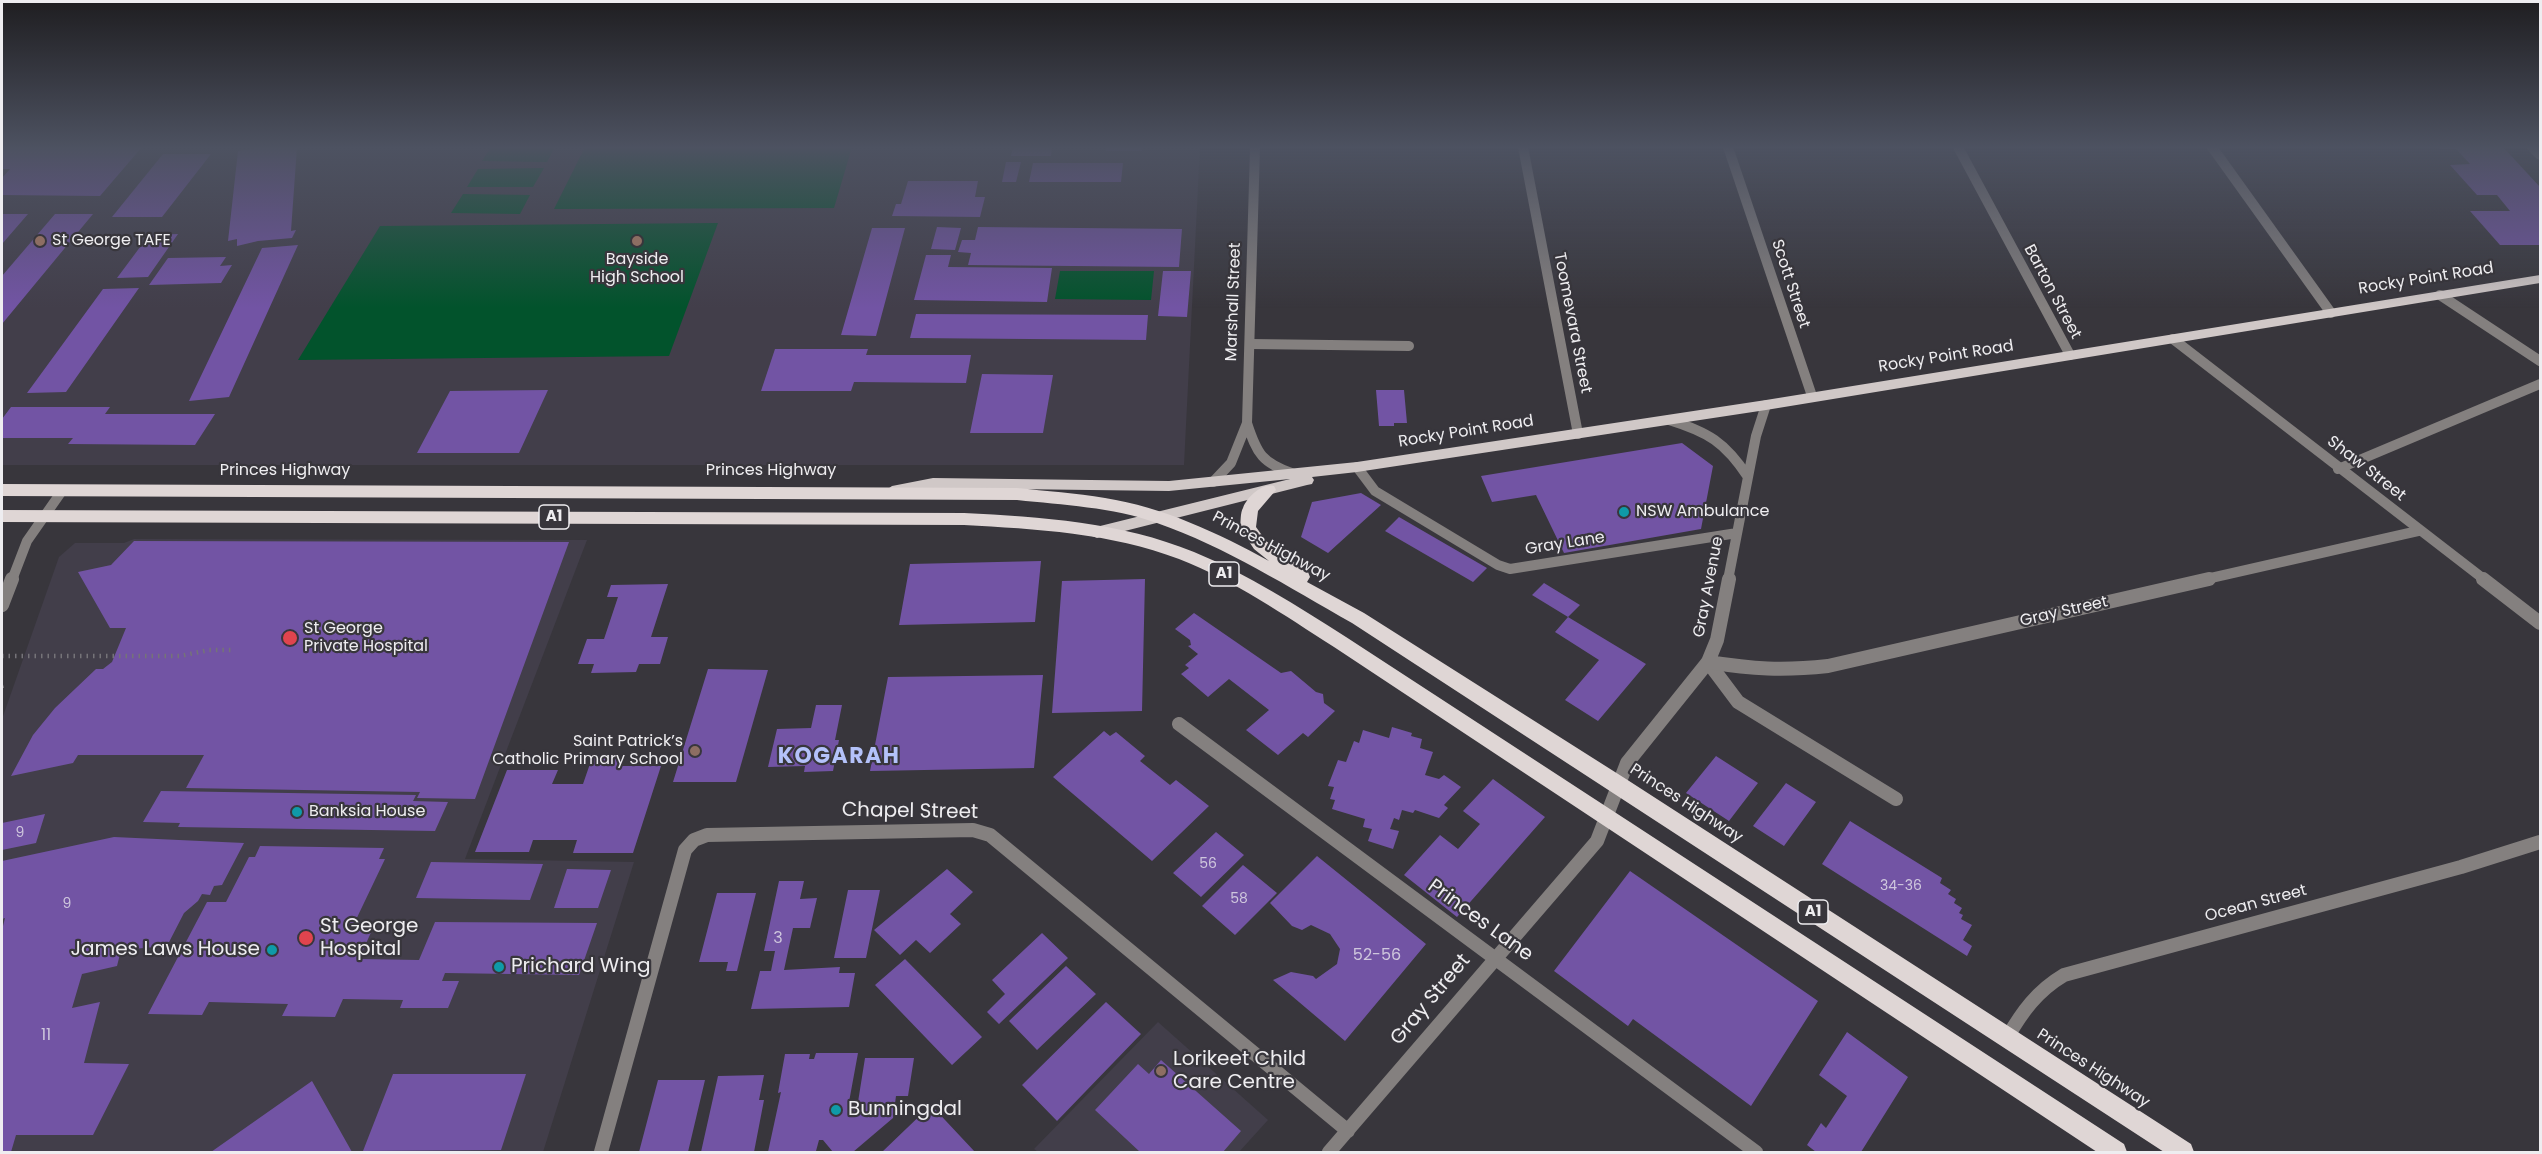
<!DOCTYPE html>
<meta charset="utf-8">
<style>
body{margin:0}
#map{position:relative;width:2542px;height:1154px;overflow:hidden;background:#38363c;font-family:Poppins,sans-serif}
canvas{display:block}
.frame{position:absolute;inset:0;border:3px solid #eeedf0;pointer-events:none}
</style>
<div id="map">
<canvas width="2542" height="1154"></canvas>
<div class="frame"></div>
</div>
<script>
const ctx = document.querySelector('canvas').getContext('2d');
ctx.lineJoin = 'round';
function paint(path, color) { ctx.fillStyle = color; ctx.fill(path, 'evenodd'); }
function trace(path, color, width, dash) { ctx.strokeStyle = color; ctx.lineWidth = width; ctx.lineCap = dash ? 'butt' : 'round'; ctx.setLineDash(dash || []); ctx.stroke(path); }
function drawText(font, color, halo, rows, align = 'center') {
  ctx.font = font + ' Poppins,sans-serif'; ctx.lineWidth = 4.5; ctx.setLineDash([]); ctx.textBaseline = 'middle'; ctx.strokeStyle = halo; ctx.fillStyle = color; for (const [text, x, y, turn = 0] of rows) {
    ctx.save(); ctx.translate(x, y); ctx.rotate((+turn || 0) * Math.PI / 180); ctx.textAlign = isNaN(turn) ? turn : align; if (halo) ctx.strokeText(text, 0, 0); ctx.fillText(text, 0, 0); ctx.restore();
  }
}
const built = new Path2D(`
 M2,147H1200L1184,465H2Z
 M134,539L587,540L465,859L634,862L543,1152H2V719L59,557L75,543H124Z
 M1158,1022L1268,1120L1239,1152H1038L1034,1149Z`);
const green = new Path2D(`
 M491,147H555L547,162L482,161Z
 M585,147H852L834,208L554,209Z
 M544,168L533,187H467L478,169Z
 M463,194L530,195L520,214L451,213Z
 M718,223L669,356L298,360L380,226Z
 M1060,271H1154L1151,300L1055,299Z`);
const building = new Path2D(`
 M3,147H142L100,196L2,195V178L10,169H2Z
 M263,147H297L291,231L296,230L292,238L258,241L237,246V239L228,241L238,151Z
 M1013,147H1052L1051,156H1011Z
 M1107,147H1143L1142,151H1106Z
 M2437,147H2503L2540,187V245H2500L2470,211H2510L2497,195H2477L2450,165L2470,164L2456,149H2440Z
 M163,154H211L162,217H112Z
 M1006,162H1021L1016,182H1002Z
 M1033,163H1123L1121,182H1029Z
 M908,181H978L975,197H985L980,217L892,216L896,204H901Z
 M2,214H28L2,244Z
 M55,214H93L2,324V276Z
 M937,227L961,228L955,250L931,249Z
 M978,227L1182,229L1179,267L968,265L971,253L958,252L962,240H975Z
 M872,228H905L876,336L841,335Z
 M178,234L148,277L117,278L149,235Z
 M298,245L229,397L189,401L262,248Z
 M926,255H951L948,267L1052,268L1047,302L914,300Z
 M226,257L220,266L232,265L221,283L149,285L168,258Z
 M1163,271H1191L1187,317L1158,316Z
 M139,288L66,392L27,393L103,289Z
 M916,314L1148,315L1146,340L910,338Z
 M775,349H868L866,355H971L966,383L854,382L851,391H761Z
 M982,374L1053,375L1043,433H970Z
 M548,390L519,453H417L450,391Z
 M1376,390H1404L1407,423H1394V426H1379Z
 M11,407H110L105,414H215L195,445L68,444L73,438H2V419Z
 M1682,443L1713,466L1701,529L1564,553L1536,495L1492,502L1481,476Z
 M1361,493L1381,505L1328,553L1301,537L1312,502Z
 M1399,517L1487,568L1473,582L1385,531Z
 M134,541L569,542L475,799L417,798L420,792L186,788L204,755H78L73,763L11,776L33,735L55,708L96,669H103L112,662L126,628H110L78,572L111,565Z
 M1041,561L1035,622L899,625L910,564Z
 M1145,579L1142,711L1052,713L1062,581Z
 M1544,583L1580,605L1568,617L1532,595Z
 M668,584L651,637H668L660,664H639L636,672L591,673L594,664H578L587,639H604L618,597H607L611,585Z
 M1194,613L1281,673L1291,671L1316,692L1323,694L1324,703L1335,711L1308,737L1303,733L1278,755L1246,730L1269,710L1229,679L1208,697L1181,674L1189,668L1185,665L1198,654L1188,646L1191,645L1190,640L1175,629Z
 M1568,617L1646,664L1598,721L1565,700L1599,660L1555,632Z
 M708,669L768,670L736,782H673Z
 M1043,675L1034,768L870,771L888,677Z
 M816,705H842L835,740H839L833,771L804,772L805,766L768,767L777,729L811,728Z
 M1392,727L1412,733L1411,736L1422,739L1420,748L1433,752L1425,775L1439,779L1444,775L1461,787L1444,805L1448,808L1439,818L1415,810L1413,813L1402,810L1399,820L1394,818L1390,829L1399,831L1393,849L1368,841L1372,829L1363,827L1365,819L1332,809L1335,800L1330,799L1334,787L1328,786L1338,760L1346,762L1354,741L1359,743L1363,730L1389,738Z
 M1104,731L1110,736L1116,732L1145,756L1140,761L1170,785L1176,780L1209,806L1152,861L1053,777Z
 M593,755L620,756L617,766H661L633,853H573L577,840H533L529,852H475L507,770H558L552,784H583Z
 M1716,756L1758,783L1729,821L1686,793Z
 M1493,779L1545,817L1457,917L1404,875L1440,835L1458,849L1480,824L1463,811Z
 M1786,783L1816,802L1784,846L1753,826Z
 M161,791L416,795L413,801L448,802L435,831L178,827L180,823L143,822Z
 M45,814L36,843L2,850V823Z
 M1850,821L1942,878L1940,883L1951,890L1948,894L1956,899L1954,903L1962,908L1959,913L1963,915L1961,919L1972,925L1963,940L1972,946L1967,956L1822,864Z
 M1216,832L1244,855L1201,897L1173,873Z
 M114,837L244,843L222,885L214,886L210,895L202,894L198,901L184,913L167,946L121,950L117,966L82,974L72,1008L100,1002L84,1063L129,1064L93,1135H16L11,1152H2V930L5,918L2,919V861Z
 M260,846L384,848L379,859H385L352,928H373L359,959L419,960L435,922L597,923L579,975L445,973L442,981H459L448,1008H400L403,1000L343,999L335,1017L282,1016L288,1004L209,1002L202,1015L148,1014L207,902H226L249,857H255Z
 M1317,856L1426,944L1345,1041L1273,980L1291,972L1313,976L1316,979L1337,964L1340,949L1330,934L1311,925L1302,930L1292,926L1270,903Z
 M431,862L543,864L530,900L416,898Z
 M1243,865L1277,893L1235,935L1202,906Z
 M567,869L611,870L598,908H554Z
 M947,869L973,892L950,914L961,924L930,953L916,940L900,955L874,930Z
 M1630,871L1818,1001L1751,1106L1633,1019L1628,1026L1554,971Z
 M779,881H804L800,899L817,898L810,928H793L784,970L840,967L839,973H855L849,1007L751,1009L760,971H771L775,951H764Z
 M848,890H880L866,958H834Z
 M717,893H756L737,971H726L728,962H699Z
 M1042,933L1068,958L999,1024L987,1012L1005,994L992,980Z
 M905,959L982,1037L952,1065L875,985Z
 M1066,966L1096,994L1037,1050L1009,1021Z
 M1106,1002L1141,1034L1057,1121L1022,1085Z
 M1847,1032L1908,1077L1861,1152H1816L1807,1145L1821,1123L1826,1128L1847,1096L1819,1075Z
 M816,1053H858L849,1102H858L865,1058H914L908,1096H896L893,1118L853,1152H833L823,1140H819L816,1151L768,1152L781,1092L778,1093L785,1054H810L809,1059H814Z
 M1161,1060L1241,1131L1223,1152H1140L1095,1110L1138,1064L1149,1074Z
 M393,1074H526L501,1150L363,1151Z
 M764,1075L759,1100H764L754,1152H701L718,1076Z
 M658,1080H705L688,1152H639Z
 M312,1081L352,1152H211Z
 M931,1105L975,1152H882Z`);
const path = new Path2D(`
 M2,656H180L209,650H235
 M2,686L5,685`);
const serviceFar1 = new Path2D(`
 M1251,344L1409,346
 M2338,469L2540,384`);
const service = new Path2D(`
 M1708,662L1738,702L1896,799`);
const minorFar1 = new Path2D(`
 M1255,147L1247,423C1257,454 1262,463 1294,474
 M1523,147L1578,434
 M1728,147L1812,396
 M2212,147L2331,313
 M2532,147L2540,155
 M2440,295L2540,361
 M2173,339L2485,580
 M1669,420C1708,432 1725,442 1748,477
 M1357,467L1375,491L1498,565L1510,569L1737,533
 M1213,482L1231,463L1247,423
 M12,580L27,541L62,491
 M1728,580L1756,436L1766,405
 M2202,580L2418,531`);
const minor = new Path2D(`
 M2483,579L2540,623
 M2,605L12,579
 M1708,662C1753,669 1782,671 1828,666L2209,579
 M1179,724L1756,1152
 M2007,1038C2022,1012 2037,991 2064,975L2461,867L2540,842
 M601,1152L685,850L694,840L707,835L973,830L990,835L1348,1131
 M1329,1152L1597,841L1627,763L1708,662L1717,640L1729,579`);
const tertiary = new Path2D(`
 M1958,147L2070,355`);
const primary = new Path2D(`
 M2540,275V283L1766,410L1357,472L1312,477L1314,480L1312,484L1307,485L1097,538L1092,536L1090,532L1092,528L1290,479L1169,491L933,488L892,496L885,491L892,486L933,478L1169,481L1357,462L1766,400Z`);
const trunk = new Path2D(`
 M2,484L1017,488C1046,491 1076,493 1105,498C1163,507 1218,533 1269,561L1254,549L1240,528C1241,522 1240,513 1243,508C1247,497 1262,483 1274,486L1276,490L1258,511L1256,527L1266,541L1308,572L1310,577L1307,582L1364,613L1626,779L2191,1144L2194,1152H2164L1352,623C1288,587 1226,547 1157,523C1112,507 1063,505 1017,500L2,496Z
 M2,510L964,513C1041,517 1121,522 1194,552C1248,574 1297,606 1346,637L2124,1144L2127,1152H2097L1334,647C1284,615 1235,581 1179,559C1111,533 1036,529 964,525L2,522Z`);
const markers = [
 [40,241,6,"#8d6e63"],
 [637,241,6,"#8d6e63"],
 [1624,512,6,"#0f9aa8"],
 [290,638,8,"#e0444e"],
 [695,751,6,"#8d6e63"],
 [297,812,6,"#0f9aa8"],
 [306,938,8,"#e0444e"],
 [272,950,6,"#0f9aa8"],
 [499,967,6,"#0f9aa8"],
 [1161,1071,6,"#8d6e63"],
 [836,1110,6,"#0f9aa8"]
];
const numberNames = [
 ["9",20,833],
 ["56",1208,864],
 ["34-36",1901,886],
 ["58",1239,899],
 ["9",67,904]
];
const shields = [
 [554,517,30],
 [1224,574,30],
 [1813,912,30]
];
const shieldNames = [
 ["A1",554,517],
 ["A1",1224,574],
 ["A1",1813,912]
];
const poiNames = [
 ["St George TAFE",52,241],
 ["Bayside",637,260,"center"],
 ["High School",637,278,"center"],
 ["NSW Ambulance",1636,512],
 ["St George",304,629],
 ["Private Hospital",304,647],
 ["Saint Patrick’s",683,742,"right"],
 ["Catholic Primary School",683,760,"right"],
 ["Banksia House",309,812]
];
const streetNames = [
 ["Rocky Point Road",2426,279,-9],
 ["Scott Street",1790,284,72],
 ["Barton Street",2052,292,62],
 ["Marshall Street",1234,302,-88],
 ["Toomevara Street",1572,323,79],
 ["Rocky Point Road",1946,357,-9],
 ["Rocky Point Road",1466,432,-9],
 ["Shaw Street",2366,469,38],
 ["Princes Highway",285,471],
 ["Princes Highway",771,471],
 ["Gray Lane",1565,544,-9],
 ["Princes Highway",1271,547,28],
 ["Gray Avenue",1709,587,-79],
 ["Gray Street",2064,612,-13],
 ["Princes Highway",1686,804,33],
 ["Ocean Street",2256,904,-15],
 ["Princes Highway",2093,1069,33]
];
const nearNumbernames = [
 ["3",778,939],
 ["52-56",1377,956],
 ["11",46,1036]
];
const nearStreetnames = [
 ["Chapel Street",910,812,1],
 ["Princes Lane",1480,921,36],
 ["Gray Street",1431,1000,-50]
];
const nearPoinames = [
 ["St George",320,927],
 ["Hospital",320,950],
 ["James Laws House",260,950,"right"],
 ["Prichard Wing",511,967],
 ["Lorikeet Child",1173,1060],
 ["Care Centre",1173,1083],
 ["Bunningdal",848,1110]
];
const districtNames = [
 ["KOGARAH",839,757]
];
paint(built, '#423e4a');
paint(green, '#02532c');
paint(building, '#7254a4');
trace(path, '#757378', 4.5, [1.5, 5]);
trace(serviceFar1, '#84807f', 10);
trace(service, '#84807f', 14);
trace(minorFar1, '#84807f', 10);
trace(minor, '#84807f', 14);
trace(tertiary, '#84807f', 10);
paint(primary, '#d0c8c7');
paint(trunk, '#dfd6d5');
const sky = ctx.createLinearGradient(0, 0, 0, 308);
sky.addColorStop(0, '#1f1e21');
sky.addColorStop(0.48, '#4d5261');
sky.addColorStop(1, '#4d526100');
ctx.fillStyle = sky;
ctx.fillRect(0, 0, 2542, 308);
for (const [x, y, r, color] of markers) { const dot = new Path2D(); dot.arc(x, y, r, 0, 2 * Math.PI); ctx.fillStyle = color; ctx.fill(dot); trace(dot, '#38363c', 2); }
drawText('14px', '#cfc7dd', null, numberNames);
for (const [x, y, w] of shields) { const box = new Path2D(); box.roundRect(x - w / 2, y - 12, w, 24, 4.5); ctx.fillStyle = '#38363c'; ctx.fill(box); trace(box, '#eeedf0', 1.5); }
drawText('bold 15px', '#eeedf0', null, shieldNames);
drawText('16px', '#eeedf0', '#38363c', poiNames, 'left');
drawText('16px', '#eeedf0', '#38363c', streetNames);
drawText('16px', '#cfc7dd', null, nearNumbernames);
drawText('20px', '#eeedf0', '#38363c', nearStreetnames);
drawText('20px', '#eeedf0', '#38363c', nearPoinames, 'left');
ctx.letterSpacing = '1.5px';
drawText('bold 22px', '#b4c2fa', '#38363c', districtNames);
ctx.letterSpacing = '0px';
</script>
